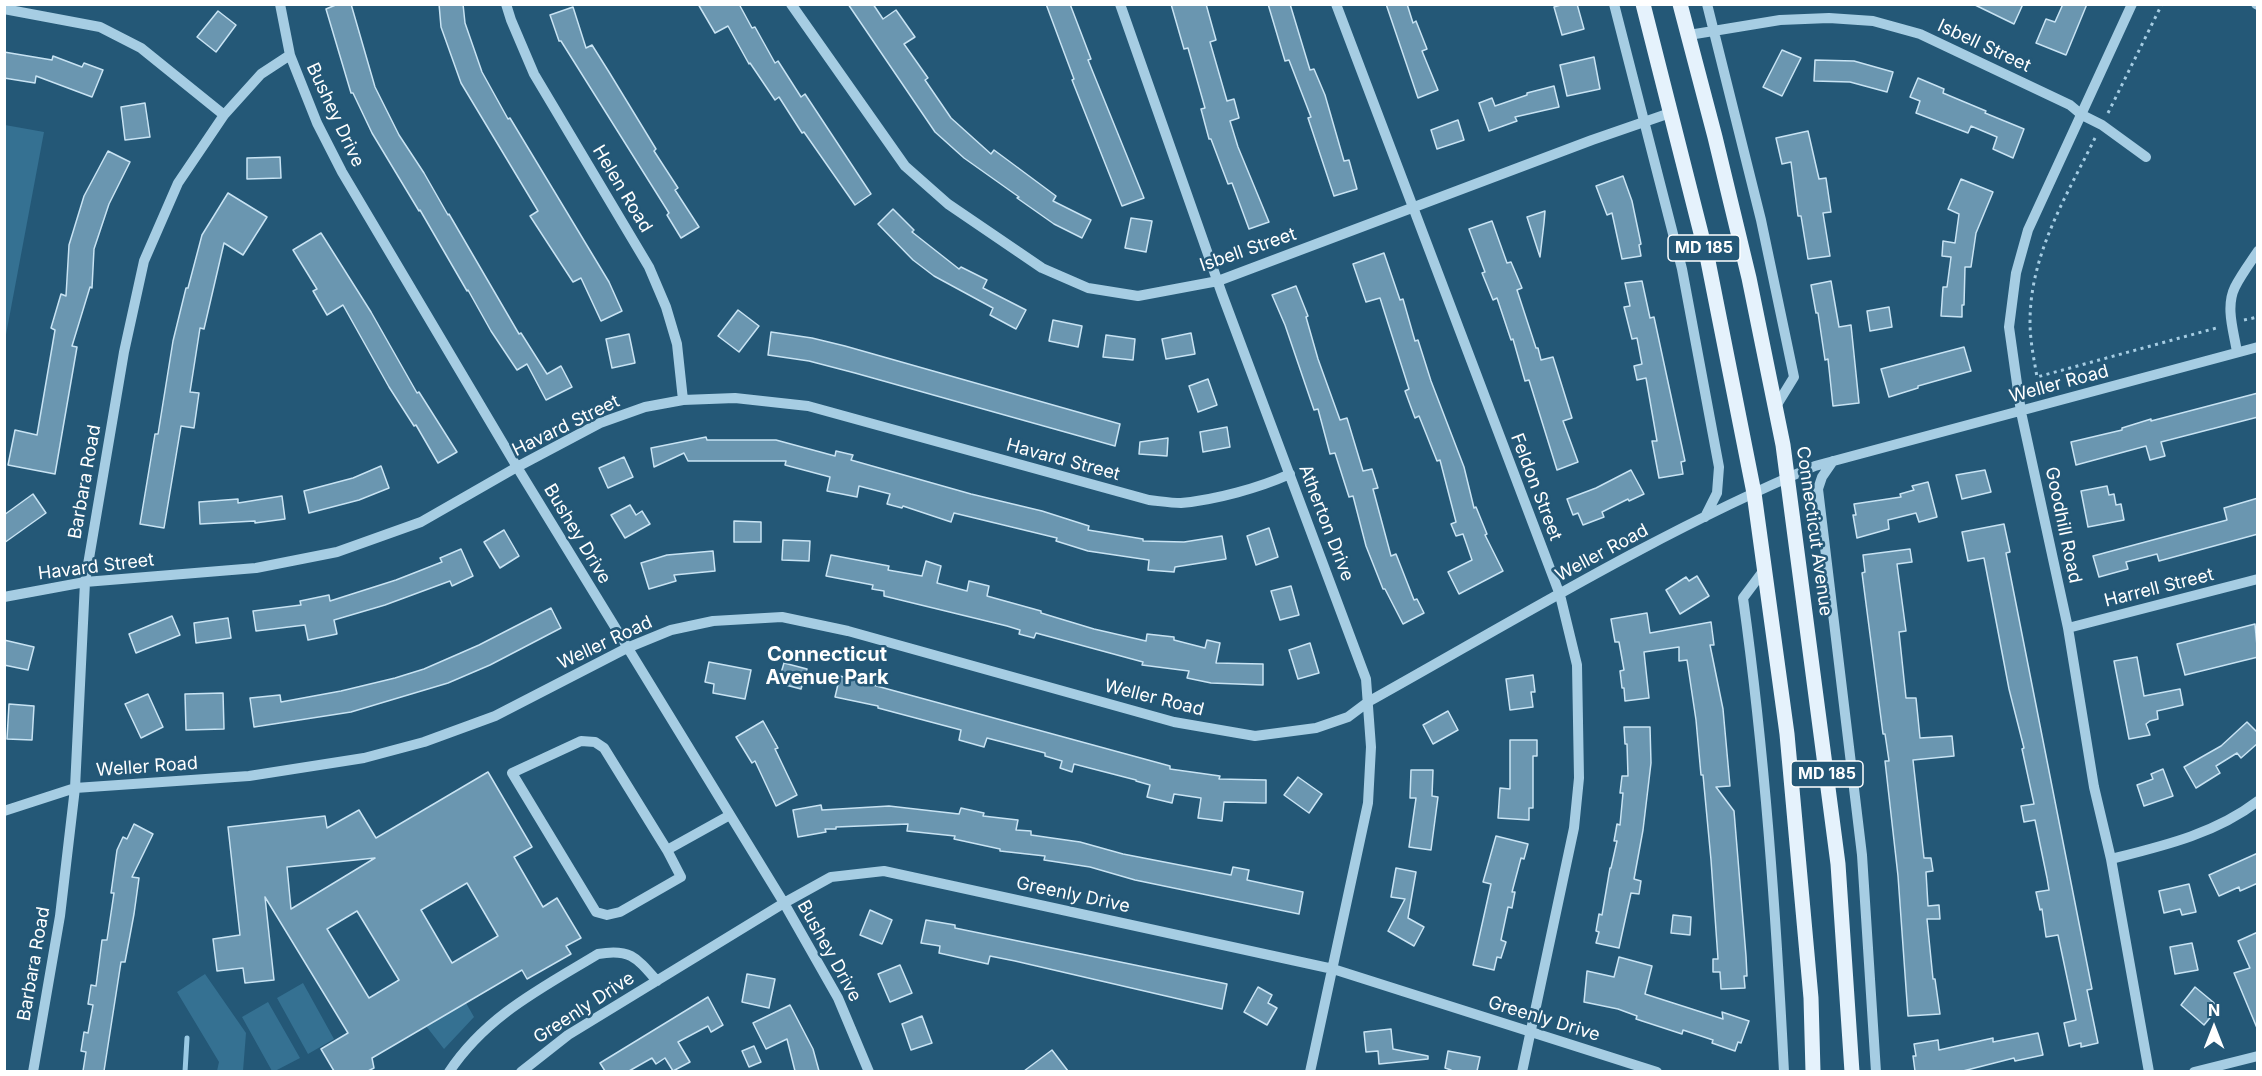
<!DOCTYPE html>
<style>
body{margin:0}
#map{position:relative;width:2262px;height:1076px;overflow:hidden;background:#245877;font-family:Inter,sans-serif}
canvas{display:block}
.frame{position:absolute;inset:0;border:6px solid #fff;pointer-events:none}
.north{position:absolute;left:2184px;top:998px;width:60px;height:60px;-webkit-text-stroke:4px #245877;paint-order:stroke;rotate:0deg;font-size:16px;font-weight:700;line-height:24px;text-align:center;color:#fff}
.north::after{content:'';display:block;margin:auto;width:21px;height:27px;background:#fff;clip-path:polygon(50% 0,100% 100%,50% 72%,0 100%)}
</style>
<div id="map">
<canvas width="2262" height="1076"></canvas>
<div class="frame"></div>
<div class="north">N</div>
</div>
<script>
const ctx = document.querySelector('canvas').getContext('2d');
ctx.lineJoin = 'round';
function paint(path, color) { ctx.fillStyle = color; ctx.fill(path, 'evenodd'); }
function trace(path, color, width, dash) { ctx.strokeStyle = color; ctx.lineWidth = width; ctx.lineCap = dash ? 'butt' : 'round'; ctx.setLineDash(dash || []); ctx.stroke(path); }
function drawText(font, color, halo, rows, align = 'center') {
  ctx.font = font + ' Inter,sans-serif'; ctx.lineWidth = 5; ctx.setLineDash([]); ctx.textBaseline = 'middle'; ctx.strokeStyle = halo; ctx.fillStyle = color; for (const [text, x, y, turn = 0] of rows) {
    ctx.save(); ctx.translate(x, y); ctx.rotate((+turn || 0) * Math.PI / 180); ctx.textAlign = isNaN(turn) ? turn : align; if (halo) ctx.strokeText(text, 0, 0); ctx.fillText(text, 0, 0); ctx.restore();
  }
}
const green = new Path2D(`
 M5,125L44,132L5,340L4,125Z
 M205,974L246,1033L243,1071H217L219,1062L177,992Z
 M303,983L334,1039L308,1054L277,998Z
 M268,1002L300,1058L275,1071H272L242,1017Z
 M466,1003L474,1017L444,1049L426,1026Z`);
const stream = new Path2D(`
 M185,1072L187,1038`);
const building = new Path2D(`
 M338,4H351L375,87L399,135L424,173L448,215L449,214L519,334L521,333L547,374L561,366L572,387L546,400L527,364L517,370L491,331L468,290L467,291L420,210L419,211L372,133L353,93H351L326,9Z
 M439,4H463L465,23L482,72L508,119L510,118L609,282L622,311L601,321L581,278L573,282L530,216L538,211L461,83L441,27Z
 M698,4H739L752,28L755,27L775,63L778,61L801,97L805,94L871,194L855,205L804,132L802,133L779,97L775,100L750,63L749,64L728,26L715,33Z
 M848,4H873L883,19L896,10L915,37L904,44L928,78L925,80L951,118L991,154L994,150L1056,196L1053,201L1091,220L1082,238L1054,224L1017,198L1019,197L964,158L935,132Z
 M1046,4H1070L1091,59L1088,60L1144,198L1122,206L1072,80L1074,79Z
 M1171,4H1206L1216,40L1210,42L1227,101L1234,99L1239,118L1230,121L1238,147L1269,222L1249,229L1232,183L1228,184L1211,139H1209L1201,109L1205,108L1188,48L1184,49Z
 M1268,4H1290L1310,70L1314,69L1325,95L1344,161L1349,160L1357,189L1334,196L1308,118L1311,117L1289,60L1285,61Z
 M1386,4H1407L1413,23L1416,21L1427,49L1422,51L1438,90L1418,98Z
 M1564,4H1577L1584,29L1562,35L1554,7Z
 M1973,4H2023L2014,24Z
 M2063,4H2087L2066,55L2036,43L2046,19L2055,22Z
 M573,7L586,48L592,45L609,72L656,149L654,151L678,188L675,190L699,227L681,238L667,215L669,213L561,41H559L550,15Z
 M218,11L236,25L216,52L197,37Z
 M1782,50L1801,58L1782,96L1763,87Z
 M4,52L52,60L53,56L82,67L84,63L103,70L92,97L36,76L35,83L4,78Z
 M1594,57L1600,89L1567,96L1560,65Z
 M1815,60L1854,61L1893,72L1887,92L1850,82L1814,81Z
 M1918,78L1944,89L1943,93L1986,111L1985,113L2024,129L2013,158L1993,149L1997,137L1971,126L1968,133L1916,113L1920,101L1910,97Z
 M1554,86L1559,107L1515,117L1517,121L1489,131L1479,103L1492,98L1495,106L1527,95V93Z
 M145,103L150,137L125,140L121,107Z
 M1458,120L1464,140L1437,149L1431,130Z
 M1808,131L1819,179L1826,178L1831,212L1823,213L1830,256L1808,259L1801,216H1798L1791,162L1782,164L1776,138Z
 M108,151L130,162L109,204L94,249L92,288L90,287L72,346L77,347L55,474L8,465L15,430L37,435L55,330L51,328L61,294L66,296L69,245L84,196Z
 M280,157L281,178L247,179V158Z
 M1623,176L1632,201L1641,244L1639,245L1641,256L1622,259L1612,213L1607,215L1596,186Z
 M1961,179L1993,192L1976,233L1971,267H1965L1964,305H1962V317L1941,316L1943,287H1947L1951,257L1942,256L1943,241L1955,243L1959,214L1948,209Z
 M228,193L267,217L243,255L224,243L204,329L200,328L190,392L199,393L194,428L181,426L164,528L140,524L155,434H158L173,341L186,288H188L202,235Z
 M893,209L914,230L912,232L959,269L961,267L987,280L983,288L1026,310L1016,329L990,315L993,308L934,276L913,260L878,224Z
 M1545,211L1544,223L1540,257L1527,217Z
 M1131,218L1152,221L1146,252L1125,248Z
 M1492,221L1507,263L1511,262L1522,288L1517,290L1536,348H1538L1541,360L1553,357L1572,418L1563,421L1578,462L1557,470L1529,380L1525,381L1513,339L1511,340L1497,298L1493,300L1482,273L1485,272L1469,229Z
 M321,233L371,312L417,393L419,392L457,452L438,463L416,425L414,426L389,387L343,305L327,315L313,291L317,289L293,250Z
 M1384,253L1400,300L1403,299L1415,341L1418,340L1431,381L1464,467L1474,508L1476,507L1487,534L1485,535L1503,571L1459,594L1448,572L1472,560L1463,534L1456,536L1451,524L1456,522L1440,460L1437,461L1419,416L1415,418L1405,391L1409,389L1380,298L1366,302L1353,264Z
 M1642,281L1650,318L1654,317L1685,461L1681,462L1683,474L1659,478L1652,441H1657L1646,378L1637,380L1634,366L1642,364L1637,338L1632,339L1624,307L1630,306L1625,283Z
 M1831,281L1839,327L1851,325L1859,403L1833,406L1828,359L1825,360L1818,313H1816L1811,285Z
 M1296,286L1308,316L1306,317L1318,359L1340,420L1347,418L1363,471L1372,469L1378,488L1373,489L1391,556L1396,554L1414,600L1417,599L1424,613L1403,624L1385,589H1383L1366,546L1353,496L1349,497L1335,453L1330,454L1318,409L1314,410L1285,325L1272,295Z
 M1889,307L1892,327L1870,331L1867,311Z
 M738,310L759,326L739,352L718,336Z
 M1053,320L1082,326L1078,347L1049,341Z
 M771,332L812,338L845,346L1120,424L1115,446L855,373L809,361L768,355Z
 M1191,333L1195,354L1166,359L1162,339Z
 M629,334L635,363L612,368L606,339Z
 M1106,335L1135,339L1133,360L1103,357Z
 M1964,347L1971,371L1918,386V388L1889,397L1881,369Z
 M1208,379L1217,405L1198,412L1189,386Z
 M2258,393V417L2161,442L2165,456L2150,460L2146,446L2076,465L2071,442L2122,430V428L2151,419V421Z
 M1227,427L1230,447L1203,452L1200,432Z
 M706,437L707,440H776L835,456L836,451L853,455L851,460L971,494L1042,511L1089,526L1088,530L1143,539V541L1184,542L1222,536L1226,559L1175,567L1174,572L1148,570L1149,560L1088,551L1056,541L1057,538L954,513L951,522L903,506L902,508L887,504L890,494L859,486L857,497L827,491L830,477L785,465L786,461H688L684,453L654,467L651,448Z
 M1168,438L1167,456L1139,454L1140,442Z
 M624,457L633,477L608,488L599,468Z
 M381,466L389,488L359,500L309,513L304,491L353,478Z
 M1631,470L1644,494L1629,501L1628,499L1602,512L1604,517L1583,525L1578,513L1573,515L1567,499L1596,488Z
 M1985,470L1991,492L1962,499L1956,475Z
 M1928,482L1937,517L1919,522L1916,513L1888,520L1889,529L1857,538L1853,515H1856L1854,504L1901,497L1900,494L1914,490L1912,486Z
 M2107,486L2109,495L2114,494L2116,505L2121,504L2124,520L2088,527L2081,491Z
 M33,494L46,513L4,543V515Z
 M282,496L285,519L255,523V521L200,524L199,502L238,499V503Z
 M2258,498V534L2159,561L2157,554L2126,562L2128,569L2099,577L2093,556L2227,520L2224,508Z
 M630,505L636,515L642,511L650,524L625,538L611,515Z
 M734,521L761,522V542H734Z
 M2004,524L2010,552L2006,553L2092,989L2087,990L2098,1043L2081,1047V1043L2069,1046L2064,1023L2076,1020L2058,935L2046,937L2042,909L2040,910L2036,892L2049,890L2047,878L2035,820L2024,822L2021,806L2034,804L2022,749L2024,748L2009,689L1984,558L1968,561L1962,532Z
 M1269,528L1278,557L1256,565L1247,536Z
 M504,530L519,556L500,568L484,542Z
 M783,540L810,541L809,561L782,560Z
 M461,549L473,576L452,586L450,581L385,605L334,620L337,634L308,640L305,625L256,631L253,611L301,605L300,601L329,595L330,601L396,580L442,562L440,558Z
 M1910,549L1912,562L1897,564L1906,631L1899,632L1906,698H1916L1920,738L1952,736L1954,756L1913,760L1924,858H1931L1933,871L1926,872L1928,906L1939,905L1940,919H1927L1933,979H1935L1940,1014L1908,1016L1898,876L1885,761H1889L1885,734H1883L1862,573L1865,572L1863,555Z
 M713,551L715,571L674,575L676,581L649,589L641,563L667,555Z
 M831,555L889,566L888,570L922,576L926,561L941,566L937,583L967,591L969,581L989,586L987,596L1041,611V613L1094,629L1146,641L1147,634L1174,637V640L1205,648L1207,640L1220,643L1216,663L1263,664V685L1211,683L1187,678L1189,671L1142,665L1143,662L1036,633L1034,638L1019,634L1020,630L1007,626L884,596V591L872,589L873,585L826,576Z
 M1697,576L1709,596L1680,614L1666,590L1686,577L1689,581Z
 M1291,586L1299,615L1280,620L1271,591Z
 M551,608L561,628L490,665L448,683L351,712L254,727L250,698L280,695L281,702L341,691L395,678L424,669L479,645Z
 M1647,613L1650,633L1711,622L1714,645H1710L1723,709L1730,786L1716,787L1734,811L1746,956L1747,976H1744L1745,988L1721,989L1720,972H1713V959H1718L1711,860L1703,775H1701L1696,720L1687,660L1679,661V647L1644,652L1649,698L1625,701L1624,688H1622L1620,671L1624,670L1619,642H1615L1611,619Z
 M172,616L180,635L136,653L129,634Z
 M228,618L231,638L196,643L194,623Z
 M2255,624L2258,657L2185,675L2177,644Z
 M4,640L34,647L28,670L4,665Z
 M1310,643L1319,673L1298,679L1289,650Z
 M2137,657L2144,696L2180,689L2183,705L2157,711L2158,719L2150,721L2146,724L2150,735L2129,739L2114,661Z
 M709,662L751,670L745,699L713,693L714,684L705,682Z
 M784,663L807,669L801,689L778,683Z
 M1533,675L1535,692H1531L1533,707L1510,710L1506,679Z
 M840,676L1170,766V769L1220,776L1219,779L1266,780V803L1224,802L1222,821L1198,818L1201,798L1174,794L1172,803L1147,797L1150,785L1136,781V780L1074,764L1072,772L1060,768L1062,761L1045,756V753L987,738L984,747L959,740L961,730L878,708V706L835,697Z
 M223,693L224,729L186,730L185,694Z
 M148,694L163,727L141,738L125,704Z
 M9,704L34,706L32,740L7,739Z
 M1448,711L1458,730L1433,744L1423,725Z
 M763,721L778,748L775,749L797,795L776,806L755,761L752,763L736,737Z
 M2247,722L2258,733V743L2241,758L2237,753L2216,766L2220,773L2196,788L2184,767L2221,746Z
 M1624,727H1650L1651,763L1643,830L1634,879L1641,881L1639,894L1631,893L1619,948L1596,943L1599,932L1596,931L1599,914L1602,915L1610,868H1611L1617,841H1614L1617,824L1620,825L1623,793H1620L1622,776H1628L1627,744H1625Z
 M1510,740H1537V756H1533V808H1529V820L1498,818L1500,788L1510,789Z
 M2163,769L2173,796L2144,806L2137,785L2153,779L2151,774Z
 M1411,770H1433L1432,796L1438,797L1431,850L1409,847L1416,798H1410Z
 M488,772L532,847L514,857L543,907L557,898L581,938L566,946L571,954L527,979L522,970L372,1058L374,1068L368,1071H334L321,1049L348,1033L265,897L274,980L245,983L243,968L217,971L213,939L240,935L228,827L325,816L327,828L359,810L376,838ZM375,858L291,909L287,867ZM467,883L498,936L452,963L421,910ZM357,911L399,980L369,998L327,929Z
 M1298,777L1322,794L1309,813L1284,795Z
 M821,805L822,810L889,806L959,814L961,808L984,813L983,816L1018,820L1016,830L1031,831V835L1080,842L1123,854L1231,875L1233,867L1249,870L1247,880L1303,892L1299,914L1135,880L1090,867L1044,860L1045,856L1000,851V849L954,839L955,836L907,831L908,824L836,827V829H825L826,832L798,837L793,810Z
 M134,824L153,834L132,877L139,878L134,914L125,962H121L104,1071H83L86,1052L81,1051L84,1032L88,1033L93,1005L88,1004L91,985L96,986L102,940H107L114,893H111L117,850L123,837L127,839Z
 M1496,836L1528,844L1524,859L1521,858L1512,892H1515L1512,908L1508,907L1501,940L1506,942L1501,958L1497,957L1494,970L1473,965L1491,884L1483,882Z
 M2258,853V883L2240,891L2239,887L2219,896L2209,875Z
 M1396,868L1416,872L1408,918L1424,927L1414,946L1388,931L1405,899L1391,897Z
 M2189,884L2196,912L2182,915L2180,909L2164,913L2159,891Z
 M870,910L892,920L882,944L860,935Z
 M1673,915L1691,917L1690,935L1671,933Z
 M926,920L955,925V928L1227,984L1222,1009L1015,961L990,956L988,964L939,953L940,946L921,943Z
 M2258,932V1028H2257L2234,973L2250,968L2238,941Z
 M2192,943L2198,970L2175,974L2170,947Z
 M1619,957L1652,966L1645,994L1723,1019L1722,1012L1749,1021L1741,1043L1738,1042L1735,1051L1712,1043L1713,1040L1683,1030L1682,1034L1636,1019L1637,1016L1618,1009L1584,1002L1587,971L1614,977Z
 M900,965L912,993L890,1002L878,974Z
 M747,974L775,979L769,1008L742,1002Z
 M1258,987L1272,995L1268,1003L1277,1008L1267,1025L1244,1012Z
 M2195,987L2219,1007L2204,1025L2181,1005Z
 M708,997L723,1025L711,1032L708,1026L678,1042L690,1062L673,1071L665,1058L656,1064L652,1058L629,1071H605L600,1063Z
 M790,1005L813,1049L819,1071H795L787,1039L766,1049L753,1023Z
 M922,1016L932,1043L911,1050L902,1024Z
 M1391,1029L1393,1049L1428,1056V1059L1379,1064L1378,1051L1366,1052L1364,1032Z
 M2038,1033L2043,1055L2015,1061L2014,1058L1963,1071H1915L1913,1056H1916L1914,1044L1938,1040L1939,1050L1993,1038V1042Z
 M754,1046L761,1062L749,1067L742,1051Z
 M1052,1050L1068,1071H1024Z
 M1448,1051L1480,1057L1477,1071H1451V1070L1445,1068Z`);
const path = new Path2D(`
 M2108,113L2162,4
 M2095,138C2066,197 2030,254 2030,322C2030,341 2034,359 2037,377L2220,327
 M2244,320L2258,317`);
const minor = new Path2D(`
 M280,4L290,55L317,123L342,172L517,467L784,903L838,998L869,1072
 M506,4L511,20L534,74L649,267L666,307L677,344L683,400
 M791,4L905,166L948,204L1042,268L1088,288L1138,296L1218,281L1592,140L1670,113
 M1120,4L1222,294L1366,679L1371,747L1368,803L1310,1072
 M1336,4L1560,595L1577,665L1579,778L1574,828L1522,1072
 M1614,4L1682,269L1719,467L1717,493L1705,517
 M1707,4L1761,220L1794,377L1775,408
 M2132,4L2028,230L2016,273L2009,327L2021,412L2068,628L2094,787L2111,859L2149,1072
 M2256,4L2258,5
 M4,9L100,27L141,48L224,115
 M1689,35L1780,20L1829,18L1873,21L1920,34L2070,105L2082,115L2102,125L2146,157
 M2237,352C2234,332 2225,307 2235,287C2241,275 2250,263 2258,251
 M1833,461L1822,477L1818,489L1862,855L1876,1072
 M1764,570L1743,598C1765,755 1776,914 1784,1072
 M4,597L85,582L256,568L337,552L421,522L517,467L600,423L645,407L683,400L735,398L808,406L1149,500C1159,501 1171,503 1181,503C1215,500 1259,488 1290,474
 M2068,628L2258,579
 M581,741L595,742L604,748L667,850L681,877L620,912L607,915L596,912L512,773Z
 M4,811L75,788L249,776L364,758L424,742L495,716L627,648L671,630L713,621L782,617L848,631L1174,722L1255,736L1316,728L1348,717L1368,702C1515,620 1660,531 1815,466L2258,347
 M667,850L730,815
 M2111,859C2163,846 2215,834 2258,801
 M33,1072L60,916L75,788L85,582L124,352L144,261L178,183L224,115L261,74L290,55
 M449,1072C487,1015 542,988 598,954C630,948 637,958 657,981
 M521,1072L568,1035L784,903L831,877L884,871L1333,969L1657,1072
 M2194,1072L2258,1056`);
const major = new Path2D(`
 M1643,4L1708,261L1754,493L1787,734L1811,998L1813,1072
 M1680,4L1715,137L1749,278L1783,445L1838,864L1852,1072`);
const shields = [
 [1704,248,72],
 [1827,774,72]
];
const shieldNames = [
 ["MD 185",1704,248],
 ["MD 185",1827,774]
];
const streetNames = [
 ["Isbell Street",1984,46,25],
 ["Bushey Drive",335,115,65],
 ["Helen Road",622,189,59],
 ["Isbell Street",1248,250,-19],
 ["Weller Road",2059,384,-15],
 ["Havard Street",566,426,-26],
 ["Havard Street",1063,460,15],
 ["Barbara Road",85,482,-80],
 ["Feldon Street",1536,487,69],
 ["Atherton Drive",1326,523,69],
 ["Goodhill Road",2063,525,78],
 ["Connecticut Avenue",1814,531,82],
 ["Bushey Drive",577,534,59],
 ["Weller Road",1602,553,-28],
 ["Havard Street",96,567,-7],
 ["Harrell Street",2159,588,-14],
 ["Weller Road",605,643,-25],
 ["Weller Road",1154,698,14],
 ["Weller Road",147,767,-4],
 ["Greenly Drive",1073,895,12],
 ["Bushey Drive",829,951,61],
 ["Barbara Road",34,964,-80],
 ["Greenly Drive",584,1008,-33],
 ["Greenly Drive",1544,1019,17]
];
const neighbourhoodNames = [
 ["Connecticut",827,655],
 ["Avenue Park",827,678]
];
paint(green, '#357192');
trace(stream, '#9acae4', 5);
paint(building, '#6a96b0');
trace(building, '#c8e3f3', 1.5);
trace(path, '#a6cde3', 3, [3, 4.5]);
trace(minor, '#a6cde3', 10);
trace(major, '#e5f2fc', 15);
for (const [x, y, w] of shields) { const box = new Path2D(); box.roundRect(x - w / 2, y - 13, w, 26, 4.5); ctx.fillStyle = '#245877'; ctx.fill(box); trace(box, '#fff', 1.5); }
drawText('bold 16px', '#fff', null, shieldNames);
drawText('18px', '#fff', '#245877', streetNames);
drawText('bold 20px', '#fff', '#245877', neighbourhoodNames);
</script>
